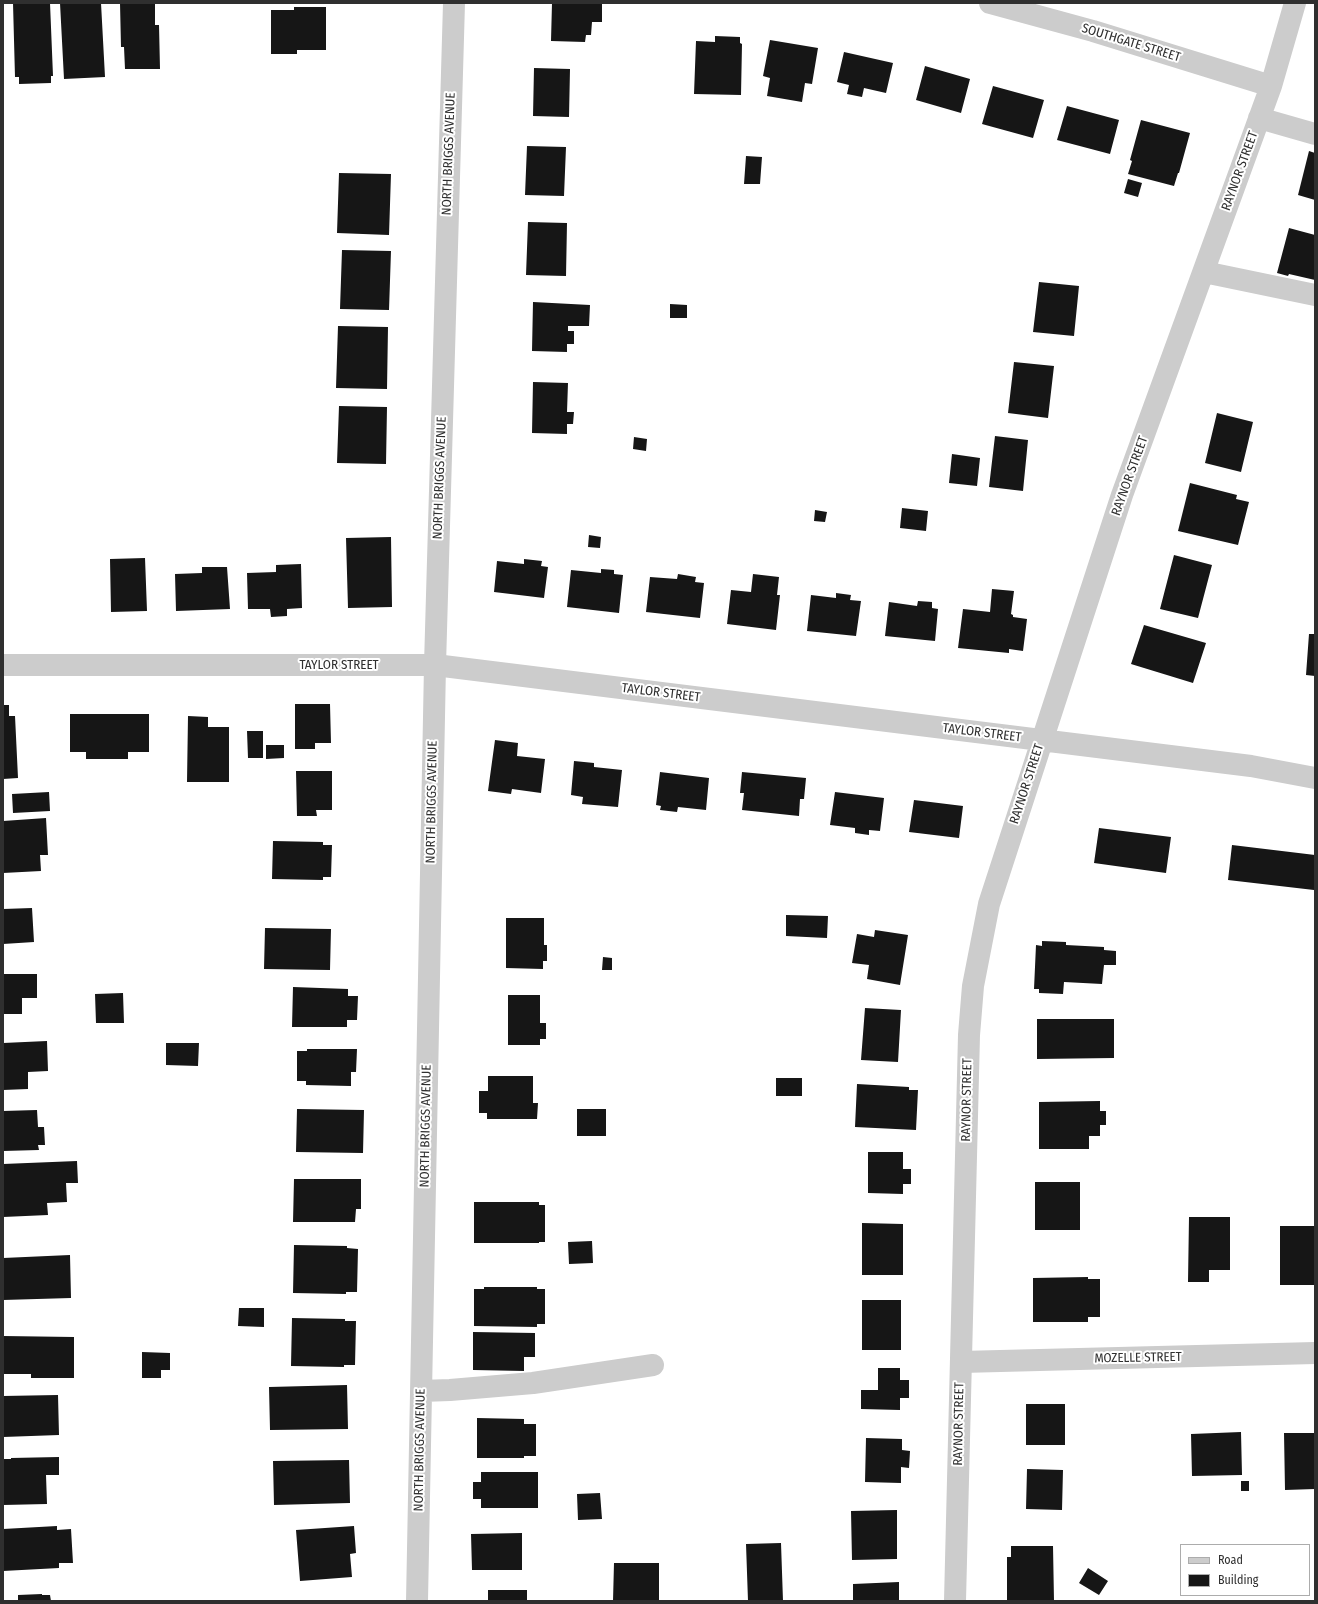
<!DOCTYPE html>
<style>
body{margin:0}
#map{position:relative;width:1318px;height:1604px;overflow:hidden;background:#fff;font-family:"Fira Sans Condensed",sans-serif}
canvas{display:block}
.frame{position:absolute;inset:0;border:4px solid #2f2f2f;pointer-events:none}
.legend{position:absolute;left:1180px;top:1544px;width:130px;height:52px;box-sizing:border-box;background:#fff;border:1px solid #acacac;margin:0;padding:5px 7px;list-style:none;font-size:12px;color:#2f2f2f}
.legend li{display:flex;align-items:center;gap:8px;height:20px}
.legend b{width:20px;border:1px solid #acacac}
</style>
<div id="map">
<canvas width="1318" height="1604"></canvas>
<div class="frame"></div>
<ul class="legend">
<li><b style="height:5px;background:#ccc"></b>Road</li>
<li><b style="height:11px;background:#161616"></b>Building</li>
</ul>
</div>
<script>
const ctx = document.querySelector('canvas').getContext('2d');
ctx.lineJoin = 'round';
function paint(path, color) { ctx.fillStyle = color; ctx.fill(path, 'evenodd'); }
function trace(path, color, width, dash) { ctx.strokeStyle = color; ctx.lineWidth = width; ctx.lineCap = dash ? 'butt' : 'round'; ctx.setLineDash(dash || []); ctx.stroke(path); }
function drawText(font, color, halo, rows, align = 'center') {
  ctx.font = font + ' "Fira Sans Condensed",sans-serif'; ctx.lineWidth = 4; ctx.setLineDash([]); ctx.textBaseline = 'middle'; ctx.strokeStyle = halo; ctx.fillStyle = color; for (const [text, x, y, turn = 0] of rows) {
    ctx.save(); ctx.translate(x, y); ctx.rotate((+turn || 0) * Math.PI / 180); ctx.textAlign = isNaN(turn) ? turn : align; if (halo) ctx.strokeText(text, 0, 0); ctx.fillText(text, 0, 0); ctx.restore();
  }
}
const building = new Path2D(`
 M13,3H50L53,76H51V83L19,84V77H15Z
 M60,3H101L105,77L64,79Z
 M120,3H155V25H159L160,69H125L124,47H121Z
 M552,3H602V22H592L591,35H586L585,42L551,41Z
 M294,7H326V50H297V54H271V10H294Z
 M715,36L740,37V43L742,44L741,95L694,94L696,41L715,42Z
 M770,40L818,48L812,84L805,83L802,102L767,96L770,78L763,76Z
 M844,52L893,63L886,93L864,88L862,97L847,94L849,85L837,82Z
 M925,66L970,79L961,113L916,100Z
 M534,68L570,69L569,117L533,116Z
 M993,86L1044,100L1033,138L982,124Z
 M1067,106L1119,120L1110,154L1057,140Z
 M1141,120L1190,133L1179,173H1178L1174,186L1128,174L1132,161L1130,160Z
 M527,146L566,147L564,196L525,195Z
 M1309,151L1315,153V200L1298,195Z
 M746,156L762,157L760,184H744Z
 M339,173L391,174L389,235L337,233Z
 M1128,179L1142,183L1138,197L1124,193Z
 M528,222L567,223L566,276L526,275Z
 M1289,228L1315,235V280L1289,274L1288,276L1277,273Z
 M342,250L391,251L389,310L340,309Z
 M1039,282L1079,286L1074,336L1033,332Z
 M533,302L590,305L589,326H568V331H574V344H567V352L532,351Z
 M670,304L687,305V318H670Z
 M338,326L388,327L387,389L336,388Z
 M1014,362L1054,366L1048,418L1008,413Z
 M533,382L568,383L567,412H574L573,424H567V434L532,433Z
 M339,406L387,407L386,464L337,463Z
 M1217,413L1253,422L1241,472L1205,463Z
 M995,436L1028,440L1023,491L989,487Z
 M634,437L647,439L646,451L633,449Z
 M952,454L980,458L977,486L949,483Z
 M1190,483L1237,495L1236,499L1249,502L1238,545L1178,531Z
 M902,508L928,511L926,531L900,528Z
 M815,510L827,512L825,522L814,521Z
 M589,535L601,537L600,548L588,547Z
 M391,537L392,607L348,608L346,538Z
 M1174,555L1212,565L1198,618L1160,609Z
 M145,558L147,611L111,612L110,559Z
 M524,559L542,561L541,566L548,567L544,598L494,592L497,561L524,564Z
 M301,564L302,608L287,609V616L271,617L270,609H248L247,573L276,572V565Z
 M202,567H227L230,609L176,611L175,574L202,573Z
 M601,569L614,570V574L623,575L619,613L567,607L571,570L601,573Z
 M678,574L696,577L695,582L704,583L700,618L646,612L650,577L677,579Z
 M753,574L779,577L777,595H780L776,630L727,624L731,590L751,592Z
 M992,589L1014,591L1011,614L1013,615V617L1027,619L1023,651L1009,649V653L958,648L963,609L990,612Z
 M836,593L851,595L850,600L861,601L856,636L807,631L811,595L836,598Z
 M918,601L932,602V608L938,609L935,641L885,636L889,602L917,606Z
 M1144,625L1206,643L1193,683L1131,664Z
 M1309,634H1315V676L1306,675Z
 M295,704H330L331,743H315V749H295Z
 M3,705H9V716H15L18,778L3,779Z
 M70,714H149V752H128V759H86V752H70Z
 M188,716L208,717V727H229V782H187Z
 M247,731H263V758H248Z
 M495,740L518,743L517,756L545,759L541,793L512,789L511,794L488,791Z
 M266,745H284V758L266,759Z
 M574,761L594,763V767L622,770L618,807L582,804L583,797L571,795Z
 M296,771H332V810H316L317,816H297Z
 M660,772L709,778L706,810L678,807L677,812L660,810L661,806L656,805Z
 M742,772L806,778L804,799H800L799,816L742,810L744,793H740Z
 M49,792L50,811L13,813L12,794Z
 M835,792L884,798L880,831L869,830V835L855,833V828L830,825Z
 M914,800L963,806L959,838L909,832Z
 M46,818L48,855H40L41,871L3,873V821Z
 M1099,828L1171,837L1166,873L1094,863Z
 M273,841L323,842V845H332L331,877H323V880L272,879Z
 M1232,845L1315,855L1314,890L1228,880Z
 M32,908L34,942L3,944V909Z
 M786,915L828,916L827,938L786,936Z
 M506,918H544V945H547V961H543V969L506,968Z
 M265,928L331,929L330,970L264,969Z
 M875,930L908,935L900,985L867,979L869,965L852,963L857,934L874,937Z
 M1042,941L1066,942V945L1104,947V950L1116,951V965H1104L1102,984L1064,982L1063,994L1039,993V989H1034L1036,945L1042,946Z
 M603,957L612,958V970H602Z
 M3,974H37V998H22V1014H3Z
 M293,987L348,989V996H358L357,1020H347V1027H292Z
 M123,993L124,1023H96L95,994Z
 M508,995H540V1023H546V1039H540V1045H508Z
 M865,1008L901,1010L898,1062L861,1060Z
 M1037,1019H1114V1058L1037,1059Z
 M47,1041L48,1071L28,1072V1089L3,1090V1043Z
 M166,1043H199L198,1066L166,1065Z
 M307,1049H357L356,1072H351V1086L306,1085V1081H297V1051H307Z
 M488,1076H533V1103H538L537,1119H487V1113H479V1091H488Z
 M776,1078H802V1096H776Z
 M857,1084L909,1087V1090H918L916,1130L855,1127Z
 M1100,1101V1111H1106V1125H1100V1136H1089V1149H1039V1102Z
 M297,1109L364,1110L363,1153L296,1152Z
 M577,1109H606V1136H577Z
 M37,1110L38,1127H44L45,1145H38L39,1150L3,1151V1111Z
 M868,1152H903V1169H911V1184H903V1194L868,1193Z
 M77,1161L78,1183H66L67,1202L47,1203L48,1215L3,1217V1164Z
 M294,1179H361V1209H356L355,1222H293Z
 M1035,1182H1080V1230H1035Z
 M474,1202H539V1205H545V1242H539V1243H474Z
 M1189,1217H1230V1270H1209V1282H1188Z
 M862,1223L903,1224V1275H862Z
 M1280,1226H1315V1285H1280Z
 M592,1241L593,1263L569,1264L568,1242Z
 M294,1245L347,1246V1248L358,1249L357,1292H346V1294L293,1293Z
 M70,1255L71,1298L3,1300V1258Z
 M1088,1277V1279H1100V1317H1088V1322H1033V1278Z
 M484,1287H537V1289H545V1324H537V1327L474,1326V1289H484Z
 M862,1300H901V1350H862Z
 M239,1308H264V1327L238,1326Z
 M292,1318L345,1319V1321H356L355,1365H344V1367L291,1366Z
 M473,1332L535,1333V1357H524V1371L473,1370Z
 M3,1336L74,1337V1378H31V1374H3Z
 M142,1352L170,1353V1370H161V1378H142Z
 M878,1368H900V1380H909V1398H900V1410L861,1409V1390H878Z
 M347,1385L348,1429L270,1430L269,1387Z
 M58,1395L59,1435L3,1437V1396Z
 M1026,1404H1065V1445H1026Z
 M477,1418L524,1419V1424H536V1456H524V1458H477Z
 M1241,1432L1242,1475L1192,1476L1191,1434Z
 M1284,1433H1315V1489L1285,1490Z
 M866,1438L902,1439V1450L910,1451L909,1468L901,1467V1483L865,1482Z
 M59,1457V1475H46L47,1504L3,1505V1459H11V1458Z
 M349,1460L350,1503L274,1505L273,1461Z
 M1027,1469L1063,1470L1062,1510L1026,1509Z
 M481,1472H538V1508H481V1499H473V1482H481Z
 M1241,1481H1249V1491H1241Z
 M600,1493L602,1519L578,1520L577,1494Z
 M897,1510V1559L852,1560L851,1511Z
 M57,1526V1530L71,1529L73,1563H59V1568L3,1571V1529Z
 M354,1526L356,1553L350,1554L352,1577L300,1581L296,1530Z
 M522,1533V1570H472L471,1534Z
 M781,1543L783,1601H748L746,1544Z
 M1011,1546H1053L1054,1601L1007,1600V1557H1011Z
 M614,1563H659V1601H613Z
 M1088,1568L1108,1581L1099,1595L1079,1583Z
 M899,1582V1601H853V1584Z
 M488,1590H527V1601H488Z
 M42,1594V1595H50L51,1601H18V1595Z`);
const minor = new Path2D(`
 M990,3L1093,31L1271,86
 M1259,118L1315,134
 M1204,272L1315,295
 M3,665H435L1251,766L1315,778
 M961,1362L1315,1353
 M421,1391L450,1390L533,1383L653,1365
 M417,1601L435,665L454,3
 M955,1601L969,1035L973,986L989,904L1122,495L1271,86L1295,3`);
const streetNames = [
 ["SOUTHGATE STREET",1131,43,17],
 ["NORTH BRIGGS AVENUE",449,154,-88],
 ["RAYNOR STREET",1240,171,-70],
 ["RAYNOR STREET",1130,476,-70],
 ["NORTH BRIGGS AVENUE",440,478,-88],
 ["TAYLOR STREET",339,665],
 ["TAYLOR STREET",661,693,7],
 ["TAYLOR STREET",982,733,7],
 ["RAYNOR STREET",1027,784,-72],
 ["NORTH BRIGGS AVENUE",432,802,-89],
 ["RAYNOR STREET",967,1100,-89],
 ["NORTH BRIGGS AVENUE",426,1126,-89],
 ["MOZELLE STREET",1138,1358,-1],
 ["RAYNOR STREET",959,1424,-89],
 ["NORTH BRIGGS AVENUE",420,1450,-89]
];
paint(building, '#161616');
trace(minor, '#ccc', 22);
drawText('13px', '#2f2f2f', '#fff', streetNames);
</script>
